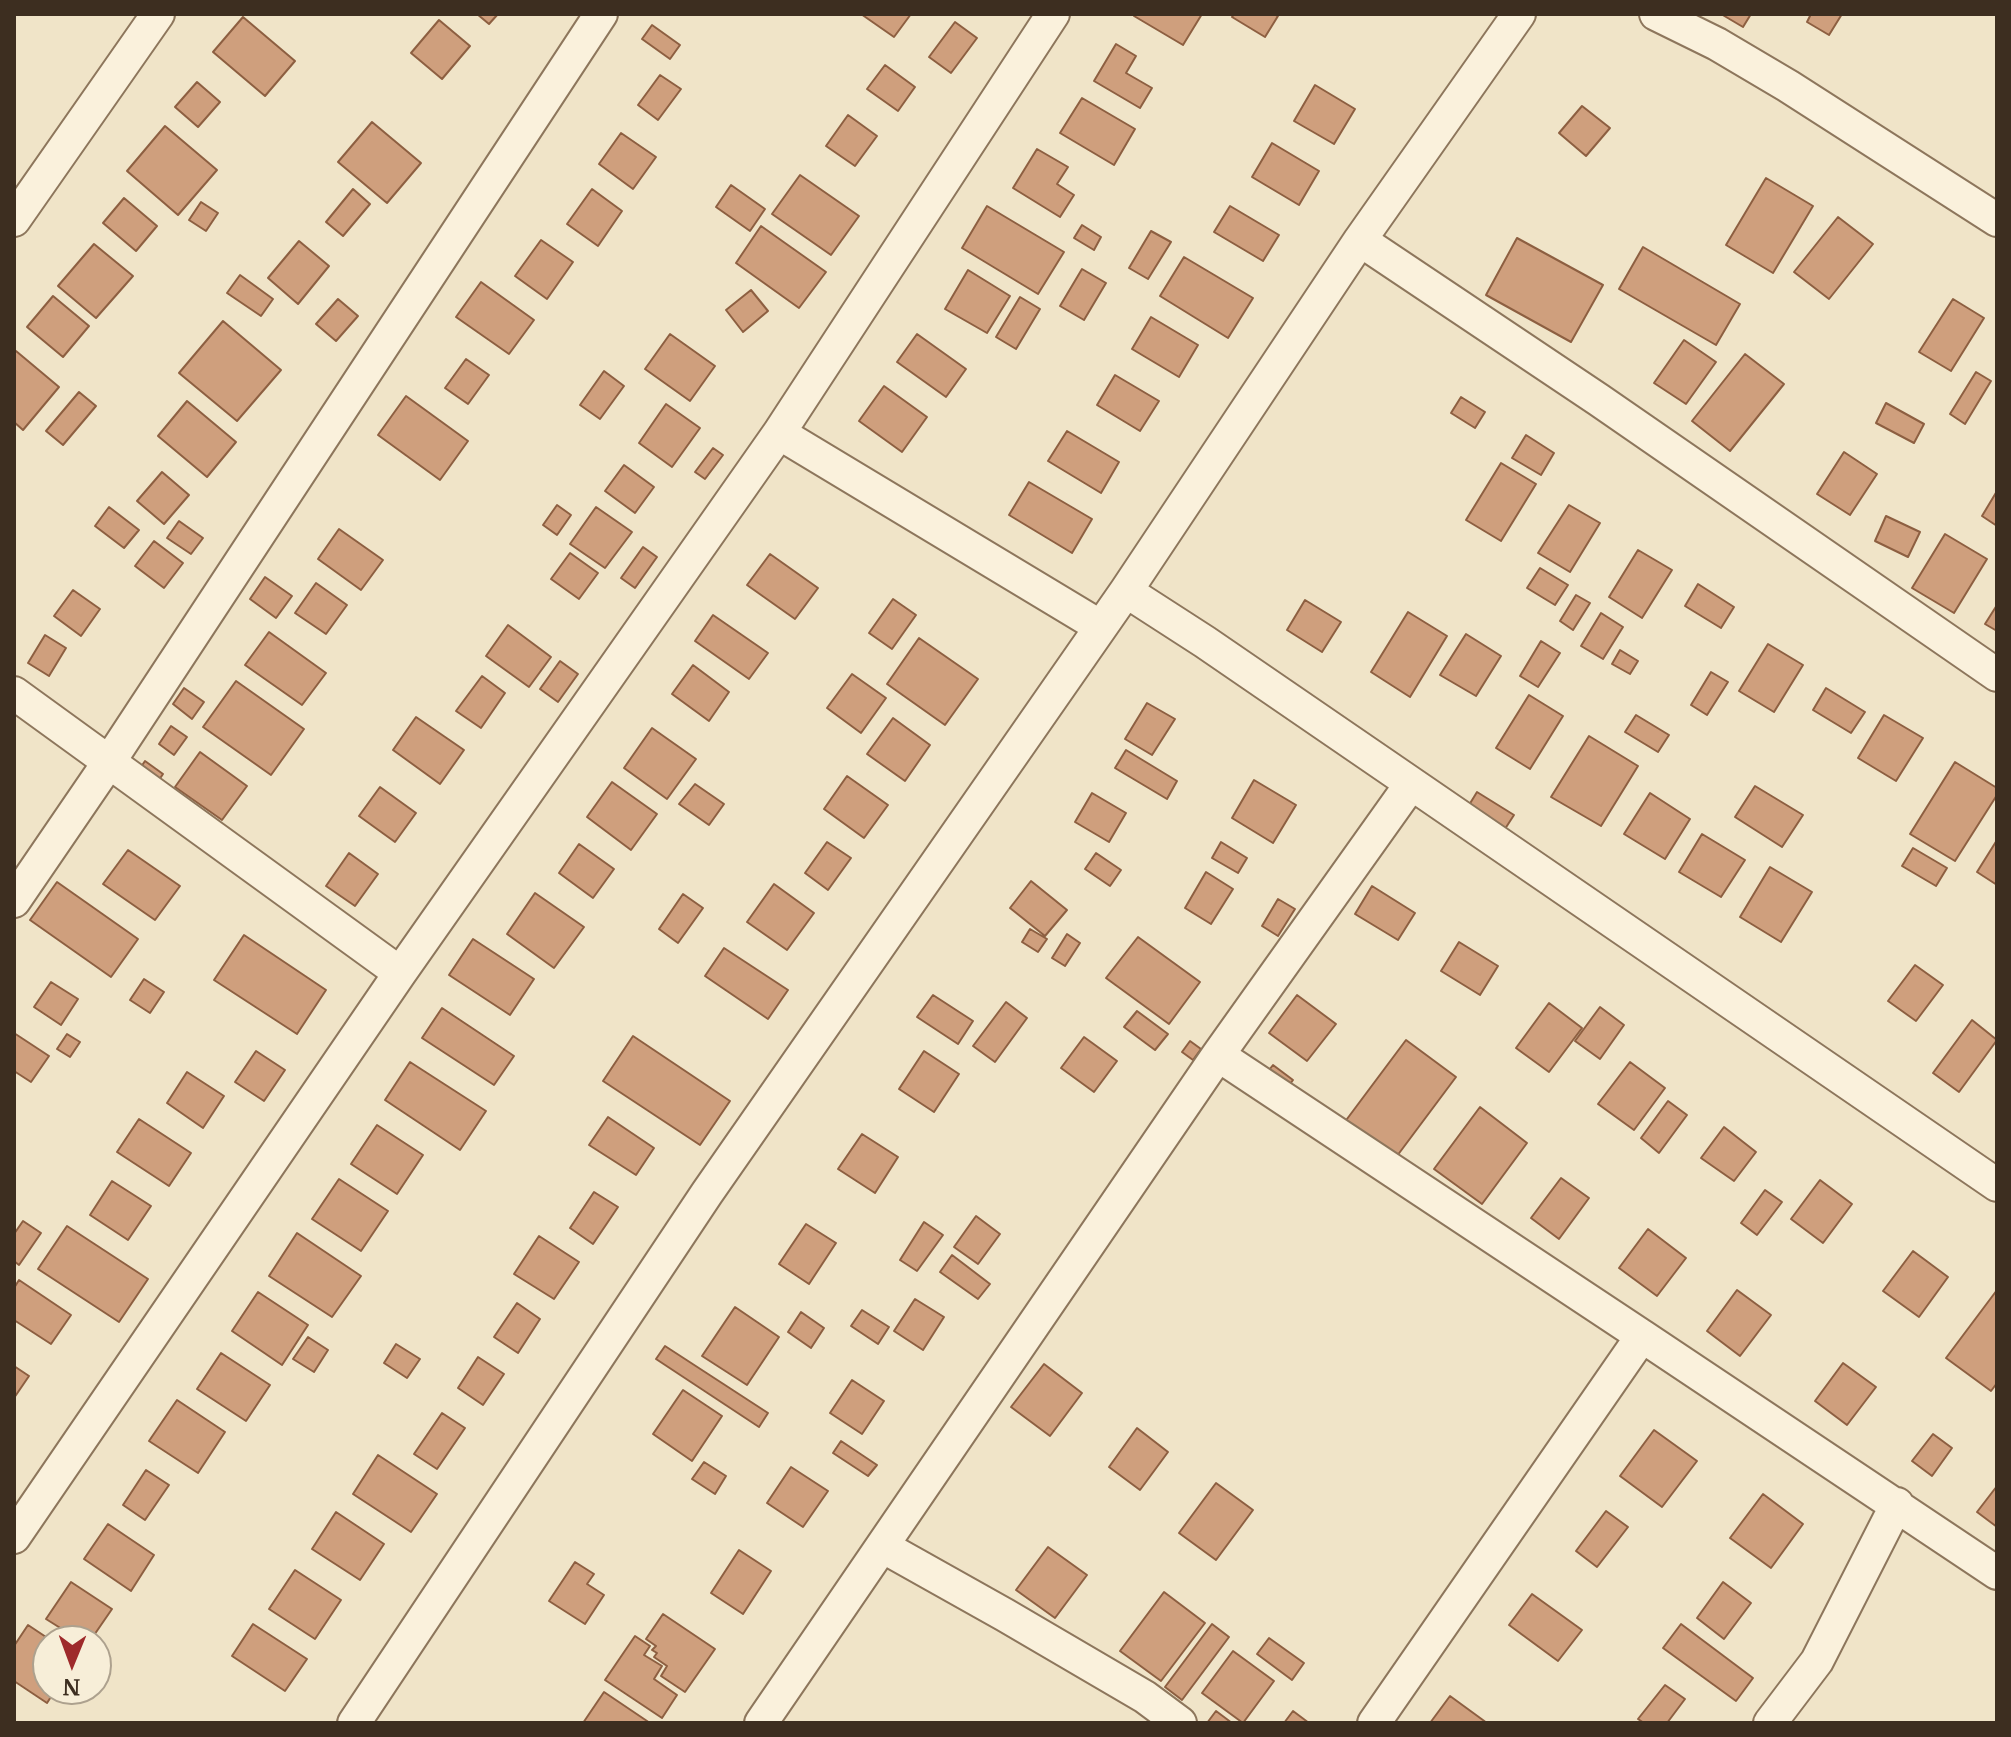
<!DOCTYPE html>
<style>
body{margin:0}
#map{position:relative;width:2011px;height:1737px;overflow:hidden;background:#f0e4c8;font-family:Merriweather,serif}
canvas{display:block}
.frame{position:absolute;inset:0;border:16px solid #3d2e20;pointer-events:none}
.north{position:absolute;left:32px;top:1625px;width:80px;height:80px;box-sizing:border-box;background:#f7eed8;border:2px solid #ada18e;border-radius:50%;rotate:181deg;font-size:22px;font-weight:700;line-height:32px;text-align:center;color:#3d2e20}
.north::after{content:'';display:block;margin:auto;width:28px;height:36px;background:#9e2a2b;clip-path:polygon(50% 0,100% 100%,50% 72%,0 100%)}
</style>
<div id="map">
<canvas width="2011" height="1737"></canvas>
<div class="frame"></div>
<div class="north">N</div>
</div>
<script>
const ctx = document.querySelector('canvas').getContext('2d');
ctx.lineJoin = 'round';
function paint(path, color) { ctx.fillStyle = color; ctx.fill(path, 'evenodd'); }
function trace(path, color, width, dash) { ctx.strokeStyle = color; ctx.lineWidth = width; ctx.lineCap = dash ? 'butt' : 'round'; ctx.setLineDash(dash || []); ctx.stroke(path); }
const building = new Path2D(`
 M477,14H498L489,24Z
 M861,14H911L894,37Z
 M1135,14H1202L1183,45L1134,16Z
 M1234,14H1274L1278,16L1265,37L1232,17Z
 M1721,14H1751L1743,27Z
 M1811,14H1842L1829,35L1807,22Z
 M243,17L295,61L265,96L213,52Z
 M439,20L470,46L442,79L411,53Z
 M955,22L977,38L951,73L929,57Z
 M652,25L680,45L670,59L642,39Z
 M1116,44L1136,56L1126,73L1152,88L1140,108L1094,81Z
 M885,65L915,87L898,111L867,89Z
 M660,75L681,89L658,120L638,105Z
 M197,82L220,102L198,127L175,107Z
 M1315,85L1355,109L1334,144L1294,121Z
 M1082,98L1135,129L1114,165L1060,133Z
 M1582,106L1610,128L1586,156L1559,133Z
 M848,115L877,136L855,166L826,146Z
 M372,122L421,163L387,203L338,162Z
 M165,126L217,170L178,215L127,171Z
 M621,133L656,157L633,189L599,164Z
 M1272,143L1319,171L1299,205L1252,177Z
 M1037,149L1068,167L1057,184L1074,195L1060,217L1013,188Z
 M800,175L859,216L831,255L772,214Z
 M1766,178L1813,206L1773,273L1726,245Z
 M731,185L765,209L750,231L716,207Z
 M353,189L370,204L343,236L326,222Z
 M592,189L622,211L598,246L567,224Z
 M124,198L157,226L136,251L103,223Z
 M201,202L218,213L206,231L189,220Z
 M987,206L1064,252L1038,294L962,248Z
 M1230,206L1279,235L1263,261L1214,232Z
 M1838,217L1873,244L1829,299L1794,272Z
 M1082,225L1101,237L1094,250L1074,238Z
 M761,226L826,272L799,308L736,263Z
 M1151,231L1171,242L1148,279L1129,268Z
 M1517,238L1603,285L1571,342L1486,295Z
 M541,240L573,262L547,299L515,276Z
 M299,241L329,266L298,304L268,278Z
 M94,244L133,276L96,318L58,286Z
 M1643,247L1740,304L1716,345L1619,289Z
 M1184,257L1253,298L1228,338L1160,296Z
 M1082,269L1106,283L1084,320L1060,306Z
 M968,270L1010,296L987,333L945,309Z
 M240,275L273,299L261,316L227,293Z
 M481,282L534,320L509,354L456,317Z
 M751,290L768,311L743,332L726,310Z
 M53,296L89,326L63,357L27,327Z
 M1020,297L1040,309L1016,349L996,337Z
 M338,299L358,316L336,341L316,324Z
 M1953,299L1984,318L1951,371L1919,352Z
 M1151,317L1198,345L1179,377L1132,349Z
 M223,321L281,370L237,421L179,373Z
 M670,334L715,366L690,401L645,369Z
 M917,334L966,369L946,397L897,362Z
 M1684,340L1716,362L1686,404L1654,383Z
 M16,351L59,387L23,430L14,422V354Z
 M1745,354L1784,384L1730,451L1692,421Z
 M466,359L489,375L468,404L445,388Z
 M604,371L624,386L600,419L580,405Z
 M1976,372L1991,381L1965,424L1950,414Z
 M1115,375L1159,401L1140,431L1097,405Z
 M884,386L927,417L902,452L859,421Z
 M79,392L96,406L63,445L46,431Z
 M406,396L468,441L440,480L378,435Z
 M1461,397L1485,412L1475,428L1451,413Z
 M187,401L236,442L207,477L158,436Z
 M1886,403L1924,424L1914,443L1876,423Z
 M666,404L700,428L672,467L639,443Z
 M1067,431L1119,462L1101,493L1048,461Z
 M1526,435L1554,453L1541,475L1512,458Z
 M713,448L723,455L705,479L695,472Z
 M1844,452L1877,474L1850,515L1817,494Z
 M1501,463L1536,484L1501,541L1466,520Z
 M624,465L654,487L635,513L605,491Z
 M162,472L189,495L164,524L137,501Z
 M1029,482L1092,519L1072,553L1009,515Z
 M1997,491V526L1982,516Z
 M557,505L571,515L557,535L543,525Z
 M1569,505L1600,523L1570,572L1538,553Z
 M109,507L139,530L124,548L95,526Z
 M596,507L632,532L605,568L570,544Z
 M1886,516L1920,532L1908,557L1875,541Z
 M179,521L203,538L191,554L167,538Z
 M339,529L383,560L361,590L318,559Z
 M1945,534L1987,559L1954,613L1912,588Z
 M154,541L183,563L164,588L135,566Z
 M643,547L657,557L635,588L621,578Z
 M1638,550L1672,570L1642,618L1609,597Z
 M570,553L598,573L579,599L551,579Z
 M770,554L818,588L795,619L747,585Z
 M1540,568L1568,585L1555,605L1527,588Z
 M265,577L292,596L276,618L250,599Z
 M316,583L347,605L326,634L295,613Z
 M1698,584L1734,607L1721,628L1685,606Z
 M73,590L100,609L81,636L54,616Z
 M1576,595L1590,603L1573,630L1560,621Z
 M893,599L916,615L892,649L869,633Z
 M1305,600L1341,622L1322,652L1287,630Z
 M1997,605V631L1985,624Z
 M1408,612L1447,636L1410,697L1371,672Z
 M1601,613L1623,627L1603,659L1581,646Z
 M713,615L768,653L749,679L695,641Z
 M508,625L551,657L529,687L486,656Z
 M269,632L326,673L302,705L245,665Z
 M1466,634L1501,656L1476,696L1440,675Z
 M45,635L66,648L49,676L28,663Z
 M919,638L978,679L945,725L887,684Z
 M1541,641L1560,653L1538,687L1520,676Z
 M1768,644L1803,665L1774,712L1739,691Z
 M1620,650L1638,661L1630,674L1612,664Z
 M560,661L578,674L558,702L540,689Z
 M693,665L729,692L709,721L672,694Z
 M1711,672L1728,682L1707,715L1691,705Z
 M852,674L886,698L861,733L827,708Z
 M482,676L505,693L481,728L456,711Z
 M236,681L304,729L271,775L203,727Z
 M184,688L204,702L192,719L173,704Z
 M1826,688L1865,712L1851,733L1813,710Z
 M1529,695L1563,716L1530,769L1496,748Z
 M1147,703L1175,719L1152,755L1125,739Z
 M1636,715L1669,735L1658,752L1625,732Z
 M1884,715L1923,738L1896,781L1858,758Z
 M416,717L464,750L440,784L393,750Z
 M893,718L930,745L905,781L867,754Z
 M171,726L187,737L174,755L159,744Z
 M652,728L696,759L667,799L624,768Z
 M1589,736L1638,766L1601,826L1551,797Z
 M1126,750L1177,781L1167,799L1115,768Z
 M200,752L247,786L222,820L175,787Z
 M145,761L163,774L157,783L139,770Z
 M1955,762L1997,788V795L1955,861L1910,834Z
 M847,776L888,805L864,838L824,809Z
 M1254,780L1296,805L1273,843L1232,818Z
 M612,782L657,814L631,850L587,817Z
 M695,784L724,804L709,825L679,804Z
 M1755,786L1803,815L1782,847L1735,817Z
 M380,787L416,813L395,842L359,816Z
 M1477,792L1514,815L1503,832L1466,810Z
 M1092,793L1126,813L1109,842L1075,822Z
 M1650,793L1690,819L1665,859L1624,834Z
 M1702,834L1745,860L1721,897L1679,872Z
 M1997,840V885L1977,872Z
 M827,842L851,858L828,890L805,873Z
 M1221,842L1247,858L1238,873L1212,858Z
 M579,844L614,869L593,898L559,873Z
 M1913,848L1947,868L1936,886L1902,866Z
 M128,850L180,886L155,920L103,884Z
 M349,853L378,874L355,906L326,886Z
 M1096,853L1121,870L1110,886L1085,869Z
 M1770,867L1812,892L1781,942L1740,917Z
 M1206,872L1233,889L1211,924L1185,908Z
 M1031,881L1067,910L1045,936L1010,908Z
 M57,882L138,939L111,977L30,920Z
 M774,884L814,913L787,950L747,922Z
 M1372,886L1415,913L1398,940L1355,914Z
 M535,893L584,927L554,968L507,934Z
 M683,894L703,908L678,943L659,929Z
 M1278,899L1295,909L1278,936L1262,926Z
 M1030,929L1047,939L1038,952L1022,942Z
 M1067,934L1080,943L1065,966L1052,958Z
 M244,935L326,990L297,1034L214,980Z
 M1138,937L1200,982L1169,1024L1106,978Z
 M473,939L534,979L510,1015L449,975Z
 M1459,942L1498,966L1480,995L1441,971Z
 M724,948L788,990L768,1019L705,976Z
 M1915,965L1943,985L1916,1021L1888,1001Z
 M144,979L164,992L150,1013L130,1000Z
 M51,982L78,999L61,1025L34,1007Z
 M933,995L973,1021L958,1044L917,1017Z
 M1297,995L1336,1024L1307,1061L1269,1033Z
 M1006,1002L1027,1018L995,1062L973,1046Z
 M1549,1003L1582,1028L1549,1072L1516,1048Z
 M1600,1007L1624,1025L1600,1059L1575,1041Z
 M442,1008L514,1056L494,1085L422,1038Z
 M1137,1011L1168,1034L1155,1050L1124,1027Z
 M1972,1020L1997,1040L1959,1092L1933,1073Z
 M14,1033L49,1056L31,1082L14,1071Z
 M67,1034L80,1042L70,1057L57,1049Z
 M633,1036L730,1101L700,1145L603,1081Z
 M1084,1037L1117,1061L1094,1092L1061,1068Z
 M1406,1040L1456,1077L1394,1160L1344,1123Z
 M1190,1041L1201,1049L1193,1060L1182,1052Z
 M256,1051L285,1070L264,1101L235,1082Z
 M924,1051L959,1074L934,1112L899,1089Z
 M410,1062L486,1111L460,1150L385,1100Z
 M1630,1062L1665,1088L1634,1130L1598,1104Z
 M1273,1065L1293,1080L1282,1095L1262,1079Z
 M187,1072L224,1096L203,1128L167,1103Z
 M1668,1101L1687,1115L1659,1153L1641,1138Z
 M1480,1107L1527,1143L1482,1204L1434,1169Z
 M608,1117L654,1148L636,1175L589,1145Z
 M139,1119L191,1153L169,1186L117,1152Z
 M377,1125L423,1155L397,1194L351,1164Z
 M1724,1127L1756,1152L1734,1181L1701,1158Z
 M862,1134L898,1157L875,1193L838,1169Z
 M1561,1178L1589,1198L1559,1239L1531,1218Z
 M339,1179L388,1211L361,1251L312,1219Z
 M1820,1180L1852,1204L1823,1243L1791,1219Z
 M112,1181L151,1206L128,1240L90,1215Z
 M1765,1190L1782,1202L1757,1235L1741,1223Z
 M594,1192L618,1207L593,1244L570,1228Z
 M976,1216L1000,1234L978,1264L954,1247Z
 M23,1221L41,1233L19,1265L14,1261V1234Z
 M924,1222L943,1235L917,1271L900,1260Z
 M806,1224L836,1243L809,1284L779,1264Z
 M67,1226L148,1279L119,1322L38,1269Z
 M1648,1229L1686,1258L1657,1296L1619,1268Z
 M297,1233L361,1276L332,1317L269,1276Z
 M539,1236L579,1262L554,1299L514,1274Z
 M1913,1251L1948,1277L1919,1317L1883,1291Z
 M952,1255L990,1284L978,1299L940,1272Z
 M19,1280L71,1315L51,1344L14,1320V1288Z
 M1737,1290L1771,1315L1740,1356L1707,1331Z
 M1997,1290V1383L1991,1391L1946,1358Z
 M258,1292L308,1325L282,1365L232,1331Z
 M915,1299L944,1317L923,1350L894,1331Z
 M517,1303L540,1319L518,1353L494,1337Z
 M735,1307L779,1337L747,1385L702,1356Z
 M862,1310L889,1327L878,1344L851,1326Z
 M801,1312L824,1328L811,1348L788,1332Z
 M308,1337L328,1350L314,1372L293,1359Z
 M396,1344L420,1359L407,1378L384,1363Z
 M665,1346L768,1413L759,1427L656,1359Z
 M221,1353L270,1385L246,1421L197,1389Z
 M478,1357L504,1374L483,1405L458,1388Z
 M1843,1363L1876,1387L1847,1425L1815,1401Z
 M1044,1364L1082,1393L1050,1436L1011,1407Z
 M14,1366L29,1376L14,1398Z
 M852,1380L884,1401L862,1434L830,1413Z
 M683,1390L722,1416L692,1461L653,1434Z
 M177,1400L225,1432L198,1473L149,1441Z
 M442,1413L465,1428L437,1469L414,1454Z
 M1137,1428L1168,1452L1140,1490L1109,1467Z
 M1654,1430L1697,1461L1662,1507L1620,1476Z
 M1933,1434L1952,1448L1932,1476L1912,1461Z
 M841,1441L877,1465L868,1476L833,1453Z
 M378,1455L437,1494L411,1532L353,1494Z
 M704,1462L726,1476L715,1494L692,1479Z
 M791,1467L828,1491L803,1527L767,1503Z
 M146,1470L169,1485L145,1520L123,1505Z
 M1216,1483L1253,1510L1216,1560L1179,1533Z
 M1997,1486V1527L1977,1512Z
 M1763,1494L1803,1524L1771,1568L1730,1538Z
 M1606,1511L1628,1527L1597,1567L1576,1551Z
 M336,1512L384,1544L360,1580L312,1549Z
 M108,1524L154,1555L131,1591L84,1559Z
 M1048,1547L1087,1575L1055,1618L1016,1590Z
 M739,1550L771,1571L743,1614L711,1593Z
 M575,1562L594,1574L587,1584L604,1595L585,1624L549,1601Z
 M295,1570L341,1600L315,1639L269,1609Z
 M71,1582L112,1609L90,1641H81L46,1619Z
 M1723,1582L1751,1603L1724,1639L1697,1618Z
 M1164,1592L1205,1623L1161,1681L1120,1651Z
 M1532,1594L1582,1630L1558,1661L1509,1625Z
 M663,1614L715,1649L685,1692L661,1676L667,1666L654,1657L657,1653L652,1650L656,1646L646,1639Z
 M253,1624L307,1659L285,1691L232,1656Z
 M1212,1624L1229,1637L1182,1700L1165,1687Z
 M1681,1624L1753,1678L1736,1701L1663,1648Z
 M28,1625L52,1641H48V1689H56L47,1703L14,1681V1646Z
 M635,1636L650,1646L644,1655L662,1666L654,1679L677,1695L662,1718L605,1680Z
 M1269,1638L1304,1663L1292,1680L1257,1654Z
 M1233,1651L1274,1681L1243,1723L1202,1693Z
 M1665,1685L1685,1699L1667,1723H1644L1638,1719Z
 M604,1692L650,1723H583Z
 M1450,1696L1487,1723H1430Z
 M1216,1711L1232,1723H1207Z
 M1293,1711L1309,1723H1284Z`);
const street = new Path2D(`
 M1656,14L1717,44L1788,86L1997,220
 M14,220L158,14
 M1360,240L1599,400L1997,675
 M779,433L1101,627
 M1126,591L1205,642L1997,1185
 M14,693L400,973
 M14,901L109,762L601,14
 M1218,1055L1642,1336L1374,1723
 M1642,1336L1997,1573
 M14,1537L400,973L779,433L1053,14
 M882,1546L1005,1615L1145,1697L1180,1723
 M354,1723L707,1193L1126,591L1360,240L1519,14
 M761,1723L1218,1055L1411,784
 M1770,1723L1817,1661L1897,1504`);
paint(building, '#cf9f7d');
trace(building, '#8d5f41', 2);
trace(street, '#8d765c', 36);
trace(street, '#faf1dc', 32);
</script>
